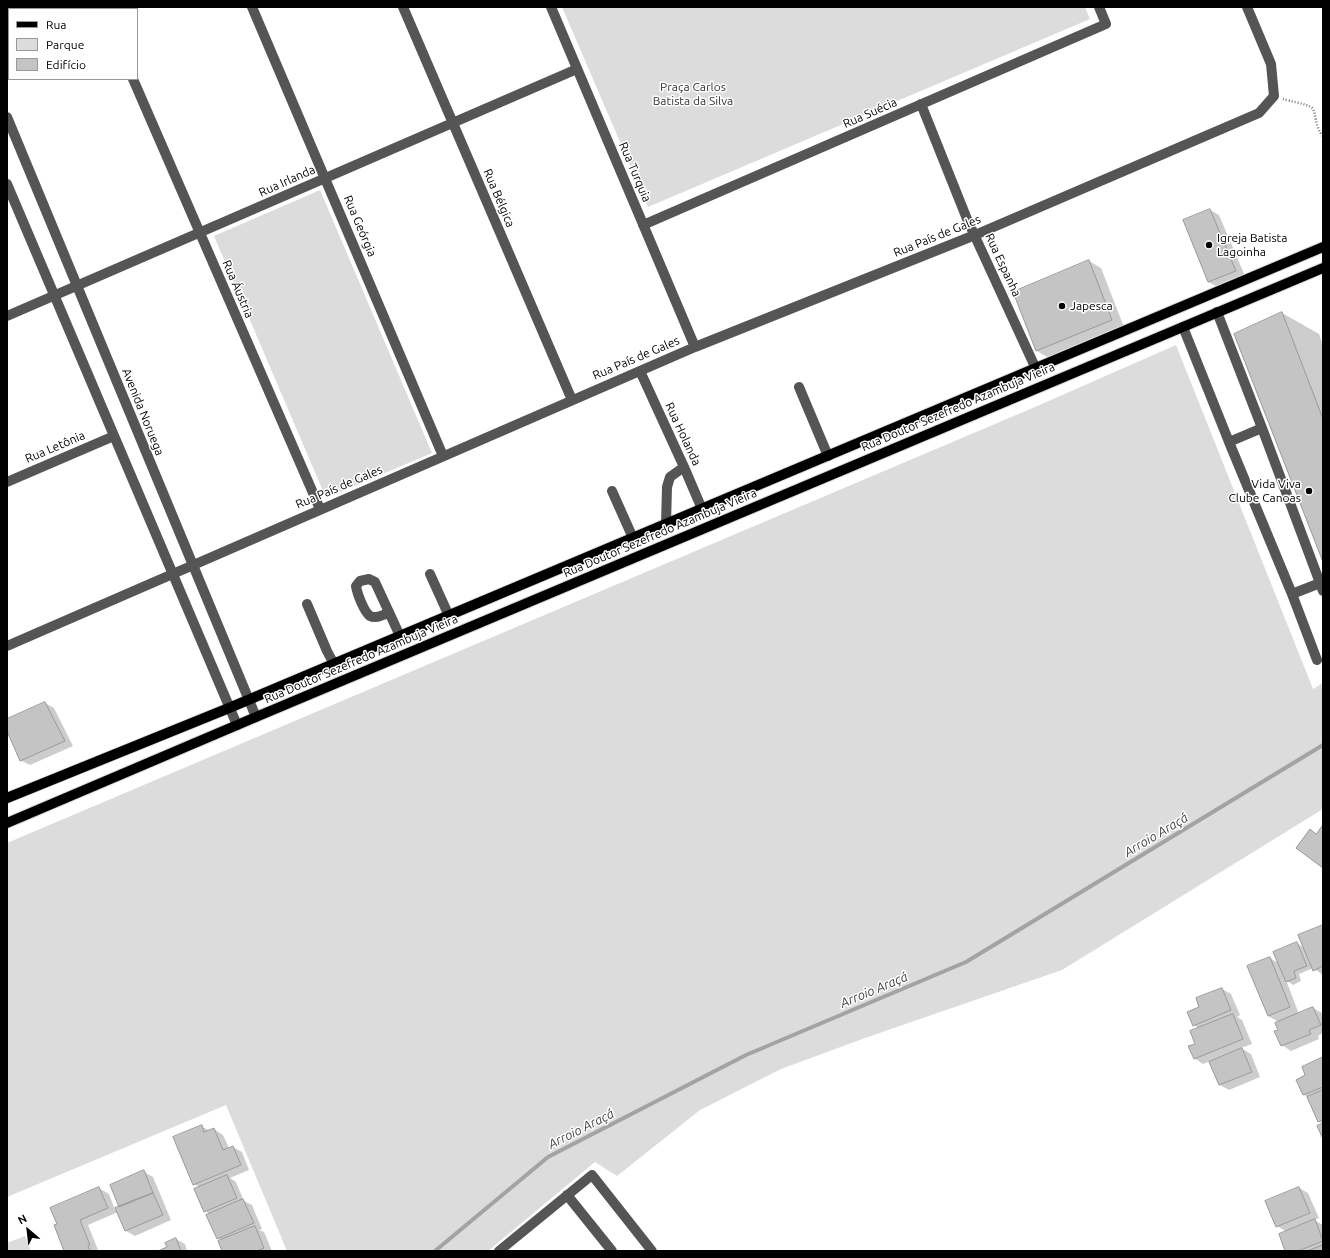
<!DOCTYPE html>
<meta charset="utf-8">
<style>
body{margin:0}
#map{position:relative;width:1330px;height:1258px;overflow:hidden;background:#fff;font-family:Ubuntu,sans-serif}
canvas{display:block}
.frame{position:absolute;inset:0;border:8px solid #000;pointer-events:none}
.legend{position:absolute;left:8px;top:8px;width:130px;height:72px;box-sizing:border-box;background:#fff;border:1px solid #999;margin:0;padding:5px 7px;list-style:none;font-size:12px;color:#000}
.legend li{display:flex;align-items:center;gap:8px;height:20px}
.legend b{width:20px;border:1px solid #999}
.north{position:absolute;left:8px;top:1210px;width:40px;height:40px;-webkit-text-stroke:3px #fff;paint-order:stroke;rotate:332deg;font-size:11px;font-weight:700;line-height:16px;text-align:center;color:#000}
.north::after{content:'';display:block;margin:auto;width:14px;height:18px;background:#000;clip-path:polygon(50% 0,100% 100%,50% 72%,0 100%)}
</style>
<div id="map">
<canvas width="1330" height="1258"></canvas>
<div class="frame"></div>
<ul class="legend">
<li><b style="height:5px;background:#000"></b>Rua</li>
<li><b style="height:11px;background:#dcdcdc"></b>Parque</li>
<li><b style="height:11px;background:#c4c4c4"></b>Edifício</li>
</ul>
<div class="north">N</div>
</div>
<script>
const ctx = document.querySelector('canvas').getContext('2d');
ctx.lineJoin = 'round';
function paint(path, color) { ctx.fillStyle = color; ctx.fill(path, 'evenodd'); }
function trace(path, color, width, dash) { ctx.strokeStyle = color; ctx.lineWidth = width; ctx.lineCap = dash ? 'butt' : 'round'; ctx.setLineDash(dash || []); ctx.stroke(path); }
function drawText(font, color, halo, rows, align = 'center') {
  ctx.font = font + ' Ubuntu,sans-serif'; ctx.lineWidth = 3; ctx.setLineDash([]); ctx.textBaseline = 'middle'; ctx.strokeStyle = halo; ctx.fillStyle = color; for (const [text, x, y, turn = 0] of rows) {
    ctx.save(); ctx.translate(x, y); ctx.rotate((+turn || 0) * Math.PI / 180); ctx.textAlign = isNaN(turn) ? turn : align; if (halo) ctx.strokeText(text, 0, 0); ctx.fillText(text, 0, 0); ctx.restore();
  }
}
const green = new Path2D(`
 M562,7H1085L1090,19L648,207Z
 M320,190L432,453L326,498L214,236Z
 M1176,345L1313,689L1323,683V809L1062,970L865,1038L781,1069L700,1110L617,1176L595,1162L488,1251H287L226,1105L7,1197V843L1035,407Z
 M25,1236L31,1251H7V1243Z`);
const shadow = new Path2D(`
 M1210,210L1219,215L1245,276L1218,287L1208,282Z
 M1089,261L1101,268L1124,327L1049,358L1037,351L1014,293Z
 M1282,313L1319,334L1323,346V561Z
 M45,703L54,708L73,746L30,765L20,760L7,728V720Z
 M1323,926V975L1313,968L1299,974L1301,981L1293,985L1286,980L1299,1014L1313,1008L1322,1013L1323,1033L1318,1036L1319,1039L1291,1051L1282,1045L1279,1030V1022L1268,1016L1270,958L1280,964L1297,943L1304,948Z
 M1222,989L1231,994L1240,1015L1237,1017L1242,1020L1252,1044L1241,1048L1251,1054L1260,1077L1229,1090L1220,1085L1210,1061L1203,1064L1194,1058L1199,1028L1194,1025L1201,1008Z
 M1323,1059V1124L1319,1121L1308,1097L1304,1095L1297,1080L1307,1076Z
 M201,1126L210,1131L214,1129L223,1135L229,1148L233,1147L242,1152L249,1170L230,1178L236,1182L244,1201L252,1205L262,1229L259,1230L264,1232L272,1251H223L222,1241L218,1238L210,1214L205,1211L200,1188L194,1184Z
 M144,1172L153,1177L171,1220L135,1236L126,1231L118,1212L88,1225L98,1250L66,1251L58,1224L99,1188L109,1194L115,1210L121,1208Z
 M1299,1188L1308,1193L1319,1218L1314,1220L1323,1225V1251H1286L1287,1232L1277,1226Z
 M176,1239L185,1244L187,1251H160L168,1248Z`);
const stream = new Path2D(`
 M435,1251L548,1157L746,1055L966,962L1323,745`);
const building = new Path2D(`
 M1210,209L1236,271L1208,282L1183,220Z
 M1089,260L1112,320L1036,351L1013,292Z
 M1282,312L1323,419V562L1234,334Z
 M45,702L65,741L20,761L7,731V719Z
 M1323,825V868L1296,848L1310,829L1316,834Z
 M1323,925V966L1313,971L1298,935Z
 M1297,942L1307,966L1294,971L1296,978L1286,982L1273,952Z
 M1270,957L1290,1007L1268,1016L1247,966Z
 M1222,988L1231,1010L1193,1026L1187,1012L1199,1007L1196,998Z
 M1313,1007L1321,1025L1309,1030L1311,1034L1281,1046L1274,1031L1278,1030L1275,1023Z
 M1233,1014L1243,1039L1194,1059L1188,1046L1195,1044L1190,1031Z
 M1242,1048L1252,1072L1219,1085L1209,1062Z
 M1323,1057V1087L1303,1095L1296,1080L1305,1075L1302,1067Z
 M1323,1090V1120L1318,1122L1307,1097Z
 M1323,1123V1139L1317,1126Z
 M202,1125L204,1132L214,1128L223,1150L233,1146L241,1165L193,1185L173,1137Z
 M144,1170L153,1193L119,1207L110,1185Z
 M227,1175L237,1198L204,1212L194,1189Z
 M99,1187L108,1208L80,1220L90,1245L88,1246L90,1251H64L54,1225L57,1224L50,1208Z
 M1299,1187L1310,1213L1276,1227L1265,1201Z
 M153,1193L163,1215L125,1231L115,1208Z
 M243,1199L254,1223L217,1239L206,1215Z
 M1315,1219L1323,1241L1298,1251H1285L1279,1234Z
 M255,1226L264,1248L257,1251H222L218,1241Z
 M176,1238L181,1251H158L167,1247L165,1243Z
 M1323,1245V1251H1308Z`);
const path = new Path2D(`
 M1283,99C1290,101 1306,104 1311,107C1317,111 1314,127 1323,136`);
const minor = new Path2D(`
 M102,7L103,9
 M252,7L443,456
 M403,7L572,400
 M551,7L695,347
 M133,79L320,509
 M921,104L967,219L1036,369
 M7,117L256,717
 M7,184L237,725
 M643,225L1106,24L1099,7
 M7,316L577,69
 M1183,327L1229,442L1262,428L1217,312
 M640,371L684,467L702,509
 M799,387L828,456
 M1262,428L1323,591
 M1229,442L1292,594L1320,583
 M7,482L114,436
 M612,491L633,538
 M666,524L667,487L670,477L684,467
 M430,574L449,616
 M1292,594L1317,660
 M307,604L327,651L334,664
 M389,612C384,615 376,619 370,616C364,612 357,593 356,586L360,581L369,579L375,582L400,636
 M7,646L695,347L975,235L1259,113L1274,96L1271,64L1247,7
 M567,1195L612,1251
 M499,1251L592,1175L652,1251`);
const major = new Path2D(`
 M7,798L229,708L1323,247
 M7,823L256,717L1323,268`);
const markers = [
 [1209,245,4,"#000"],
 [1062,306,4,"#000"],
 [1309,491,4,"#000"]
];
const parkNames = [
 ["Praça Carlos",693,87],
 ["Batista da Silva",693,101]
];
const streetNames = [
 ["Rua Suécia",870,113,-24],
 ["Rua Turquia",635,172,67],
 ["Rua Irlanda",287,181,-24],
 ["Rua Bélgica",499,198,67],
 ["Rua Geórgia",360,226,67],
 ["Rua País de Gales",937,236,-22],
 ["Rua Espanha",1003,265,65],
 ["Rua Áustria",238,289,67],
 ["Rua País de Gales",636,358,-23],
 ["Rua Doutor Sezefredo Azambuja Vieira",958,407,-23],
 ["Avenida Noruega",143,412,68],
 ["Rua Holanda",683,434,65],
 ["Rua Letônia",55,447,-23],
 ["Rua País de Gales",339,487,-23],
 ["Rua Doutor Sezefredo Azambuja Vieira",660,533,-23],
 ["Rua Doutor Sezefredo Azambuja Vieira",361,659,-23]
];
const poiNames = [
 ["Igreja Batista",1217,238],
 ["Lagoinha",1217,252],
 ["Japesca",1070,306],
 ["Vida Viva",1301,484,"right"],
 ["Clube Canoas",1301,498,"right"]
];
const waterNames = [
 ["Arroio Araçá",1156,835,-31],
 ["Arroio Araçá",874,990,-23],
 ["Arroio Araçá",581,1129,-27]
];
paint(green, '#dcdcdc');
paint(shadow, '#0003');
trace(stream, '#a3a3a3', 4);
paint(building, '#c4c4c4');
trace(building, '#999', 1);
trace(major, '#dbdbdb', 12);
trace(path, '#777', 2.5, [1, 2]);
trace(minor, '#555', 10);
trace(major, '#000', 10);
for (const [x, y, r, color] of markers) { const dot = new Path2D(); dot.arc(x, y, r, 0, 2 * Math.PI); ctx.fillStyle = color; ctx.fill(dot); trace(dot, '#fff', 1.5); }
drawText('12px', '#333', '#fff', parkNames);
drawText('12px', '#000', '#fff', streetNames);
drawText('12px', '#000', '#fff', poiNames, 'left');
drawText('italic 13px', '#444', '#fff', waterNames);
</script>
